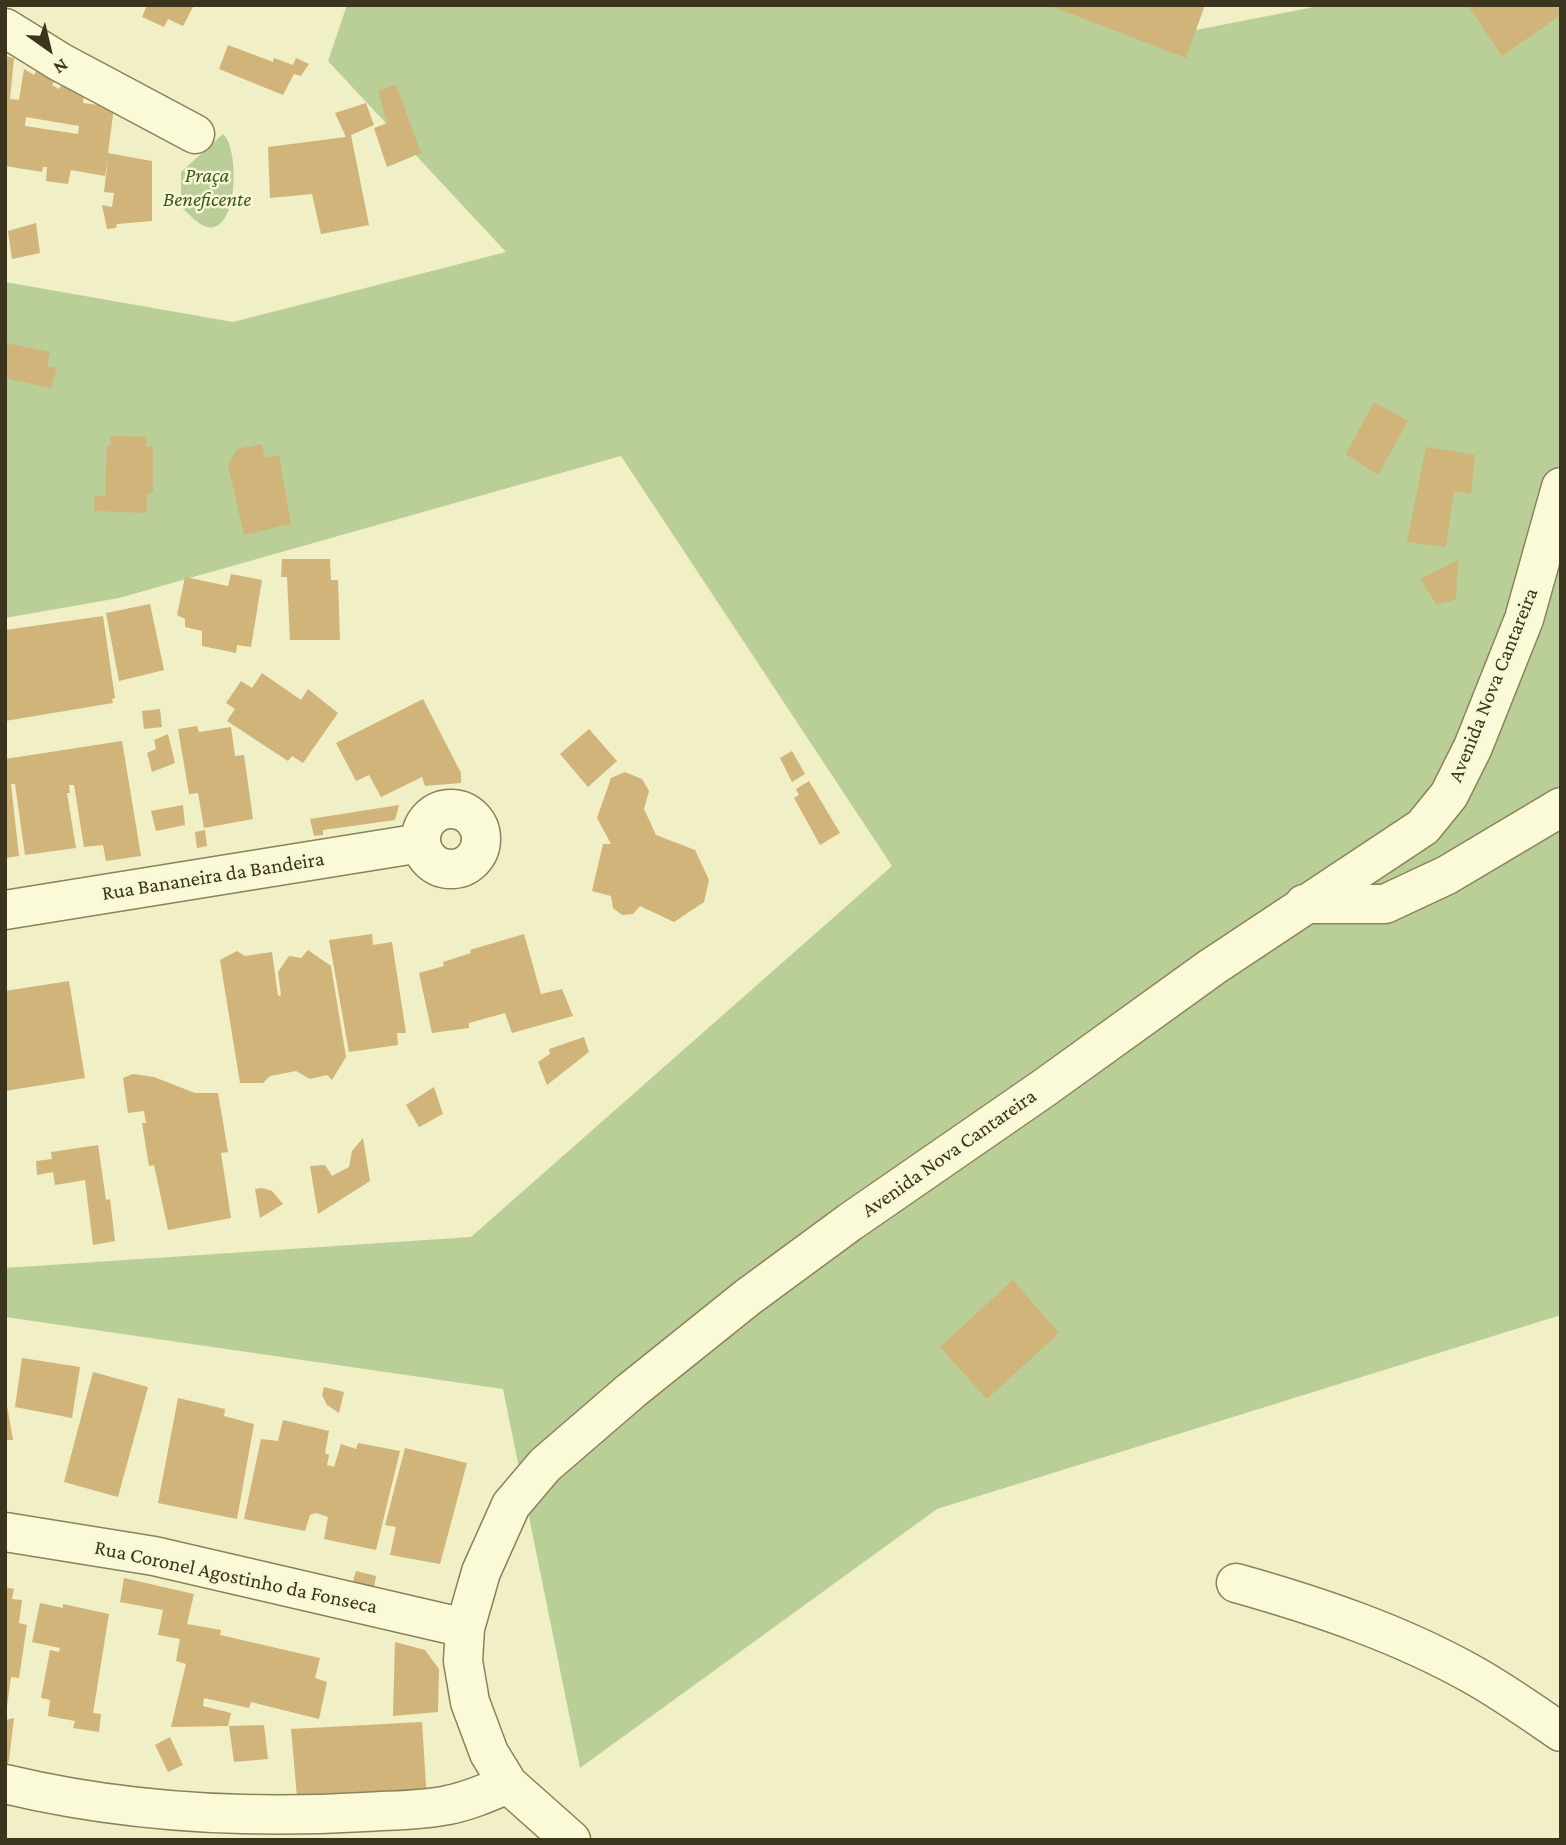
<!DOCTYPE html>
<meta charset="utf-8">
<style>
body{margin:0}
#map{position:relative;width:1566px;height:1845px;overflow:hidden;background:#f0efc5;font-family:"Crimson Pro",serif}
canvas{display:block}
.frame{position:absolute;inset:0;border:7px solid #3b341e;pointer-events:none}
.north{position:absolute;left:14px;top:14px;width:70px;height:70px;-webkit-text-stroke:5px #f7f6d5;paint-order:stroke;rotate:146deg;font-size:19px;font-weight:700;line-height:28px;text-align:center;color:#3b341e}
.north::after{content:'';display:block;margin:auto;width:24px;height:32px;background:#3b341e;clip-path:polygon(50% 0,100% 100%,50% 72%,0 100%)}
</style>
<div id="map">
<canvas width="1566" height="1845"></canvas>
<div class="frame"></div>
<div class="north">N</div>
</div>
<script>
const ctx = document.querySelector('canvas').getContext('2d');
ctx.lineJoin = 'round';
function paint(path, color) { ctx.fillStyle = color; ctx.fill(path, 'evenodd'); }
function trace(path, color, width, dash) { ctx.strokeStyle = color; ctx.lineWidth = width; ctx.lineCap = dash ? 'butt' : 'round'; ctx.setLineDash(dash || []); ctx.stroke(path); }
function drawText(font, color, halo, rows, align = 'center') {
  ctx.font = font + ' "Crimson Pro",serif'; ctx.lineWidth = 5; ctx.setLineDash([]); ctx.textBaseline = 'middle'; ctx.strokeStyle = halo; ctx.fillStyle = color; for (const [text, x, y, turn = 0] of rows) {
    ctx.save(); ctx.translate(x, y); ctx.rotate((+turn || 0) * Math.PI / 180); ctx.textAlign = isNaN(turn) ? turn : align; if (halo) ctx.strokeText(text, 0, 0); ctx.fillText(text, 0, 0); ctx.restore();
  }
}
const green = new Path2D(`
 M347,5H1093L1160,37L1324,5H1561V1315L937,1509L580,1768L503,1389L5,1317V1268L471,1237L892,866L621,456L119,598L5,618V282L233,322L506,252L328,61Z
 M223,134C241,149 238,244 202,225C195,221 188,213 181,207V172Z`);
const building = new Path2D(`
 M147,5H189L193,7L183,26L168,19L164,27L142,17Z
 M1048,5H1205L1186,58Z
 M1471,5H1556L1561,15L1502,56L1469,7Z
 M228,45L273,62L274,58L293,65L296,58L309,64L301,76L294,74L283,95L219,69Z
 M5,56L14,58L10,99L19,100L24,69L34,75L43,60L62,71L52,85L59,89L68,75L85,86L83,103L114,107L108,153L152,161V221L117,224L116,228L107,229L102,205L112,207L114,193L104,192L108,159L105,176L71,170L68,184L46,181L47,167H43L42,172L5,166ZM26,117L79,126L78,134L25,126Z
 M396,85L421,153L387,167L374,128L387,123L378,91Z
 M366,103L374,125L351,135L369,225L321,234L312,194L270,198L268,147L346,137L335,113Z
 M36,223L40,253L12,259L8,231Z
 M5,343L50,352L47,366L57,368L51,388L5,378Z
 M1374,402L1408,421L1378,475L1346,454Z
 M110,436L147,437L146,447L153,446V492L147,494V513L94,511V496H105L107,446L111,445Z
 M262,444L265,458L279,455L291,524L244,535L228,465L237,449Z
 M1426,447L1475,455L1471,494L1454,491L1446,547L1407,542Z
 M282,559H330L331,580H338L340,640H290L287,577H281Z
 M1458,560L1456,599L1437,605L1420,579Z
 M231,574L262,580L251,647L237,645L236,653L202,646V631L185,627V619L177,615L185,577L228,586Z
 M150,604L164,670L119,681L106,613Z
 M103,616L115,698L112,699L113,703L5,721V630Z
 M262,673L301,700L308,689L338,713L303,763L292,756L288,761L227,721L235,709L226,703L241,681L252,688Z
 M423,699L461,773V783L425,786L422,777L381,797L369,775L356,781L336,743Z
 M160,709L162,727L144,729L142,711Z
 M197,726L199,732L231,727L235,756L244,755L253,819L204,828L198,793L189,794L178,729Z
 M589,729L617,761L588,787L560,754Z
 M168,734L175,763L152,772L147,753L156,749L154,740Z
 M122,741L141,856L106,861L103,845L84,847L74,785H69L70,793H67L76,848L25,855L15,784H11L19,856L5,858V759Z
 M792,751L805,774L792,782L780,758Z
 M625,772L642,779L649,791L644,809L656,835L695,850L709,880L704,902L674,922L640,906L633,914L622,915L613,908L611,896L592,891L603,844H611L597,818L611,778Z
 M809,781L840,833L820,845L794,798L799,795L796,789Z
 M183,805L185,825L156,831L151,811Z
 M399,805L395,820L323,830V835L314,836L310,819Z
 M205,830L207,846L197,848L195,832Z
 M372,934L373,945L392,942L406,1033H397L398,1045L349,1052L329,940Z
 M524,934L541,994L562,989L573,1016L512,1033L505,1013L469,1023V1028L432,1033L419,973L444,966L443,962L471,953L470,950Z
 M308,950L331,966L346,1057L332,1080L327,1075L310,1079L296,1071L270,1076L263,1083H240L220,960L237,951L245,956L272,952L278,996L281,995L278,972L289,956L301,958Z
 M69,981L85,1078L5,1091V991Z
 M584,1037L589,1052L547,1085L538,1062L550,1054L549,1049Z
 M133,1074L154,1077L195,1093H218L228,1152L221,1153L231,1218L168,1230L154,1165L149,1166L142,1123H146L144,1111L128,1113L123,1078Z
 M434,1087L443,1114L419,1127L406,1105Z
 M363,1138L370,1181L318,1214L310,1166L325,1165L332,1176L349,1167L352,1151Z
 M98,1145L106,1200L110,1199L115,1241L93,1245L85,1180L55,1185L53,1172L37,1175L36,1161L52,1159L51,1152Z
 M262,1188L272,1191L283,1204L260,1218L255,1189Z
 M1013,1280L1059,1333L987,1399L940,1347Z
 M22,1358L80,1367L72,1418L15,1407Z
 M93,1372L148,1387L118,1497L64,1482Z
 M324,1387L344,1392L339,1413L327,1405L322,1395Z
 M5,1394L13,1440H5Z
 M178,1398L225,1409L224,1416L254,1424L237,1519L158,1503Z
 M283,1420L329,1431L325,1453L329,1455L327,1465L334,1467L341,1444L356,1449L358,1443L400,1451L376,1550L324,1539L328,1517L316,1513L310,1515L305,1531L244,1519L261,1439L278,1441Z
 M405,1448L467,1463L440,1564L390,1555L396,1527L385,1525Z
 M356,1571L376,1576L374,1588L353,1581Z
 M124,1578L194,1594L187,1624L221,1630L220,1635L320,1658L315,1678L327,1682L319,1719L251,1702L249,1708L204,1698L203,1706L231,1713L228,1726L171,1727L186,1664L176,1661L180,1639L158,1635L163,1610L120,1602Z
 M5,1587L14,1589L12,1599L22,1600L19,1623L27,1625L19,1678L11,1677L7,1707Z
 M40,1603L63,1608V1604L109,1614L93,1713L101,1714L99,1732L73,1728L75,1721L48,1716L50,1700L41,1698L50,1650L59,1652L60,1648L32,1642Z
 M395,1642L425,1650L439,1669L438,1712L393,1716Z
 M14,1718L9,1760L5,1771V1720Z
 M422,1722L427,1800L298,1809L291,1729Z
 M264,1725L268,1759L234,1762L229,1726Z
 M170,1737L183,1765L168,1772L155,1745Z`);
const minor = new Path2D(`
 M5,28L60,62L195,134
 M421 839a30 30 0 1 1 60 0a30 30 0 1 1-60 0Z
 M1304,904H1385L1447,875L1561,807
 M5,910L421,843
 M5,1532L154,1556L465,1628
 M1236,1583C1318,1606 1401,1634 1475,1676C1505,1693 1533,1713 1561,1732
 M5,1784C122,1812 244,1819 364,1812C391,1810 421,1811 448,1805C469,1801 489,1792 508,1784
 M571,1840L508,1784L489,1753L470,1702L463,1661L465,1628L481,1572L511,1505L545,1465L632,1390L748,1297L850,1222L1044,1088L1212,967L1423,827L1449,795L1473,747L1524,619L1561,487`);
const parkNames = [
 ["Praça",207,176],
 ["Beneficente",207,200]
];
const streetNames = [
 ["Avenida Nova Cantareira",1493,685,-68],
 ["Rua Bananeira da Bandeira",213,876,-9],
 ["Avenida Nova Cantareira",949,1153,-35],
 ["Rua Coronel Agostinho da Fonseca",236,1577,12]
];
paint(green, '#bacf98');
paint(building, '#d0b479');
trace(minor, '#8c825a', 41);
trace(minor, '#faf9d8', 38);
drawText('italic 21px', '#3d5924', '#f7f6d5', parkNames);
drawText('21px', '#3b341e', '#f7f6d5', streetNames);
</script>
